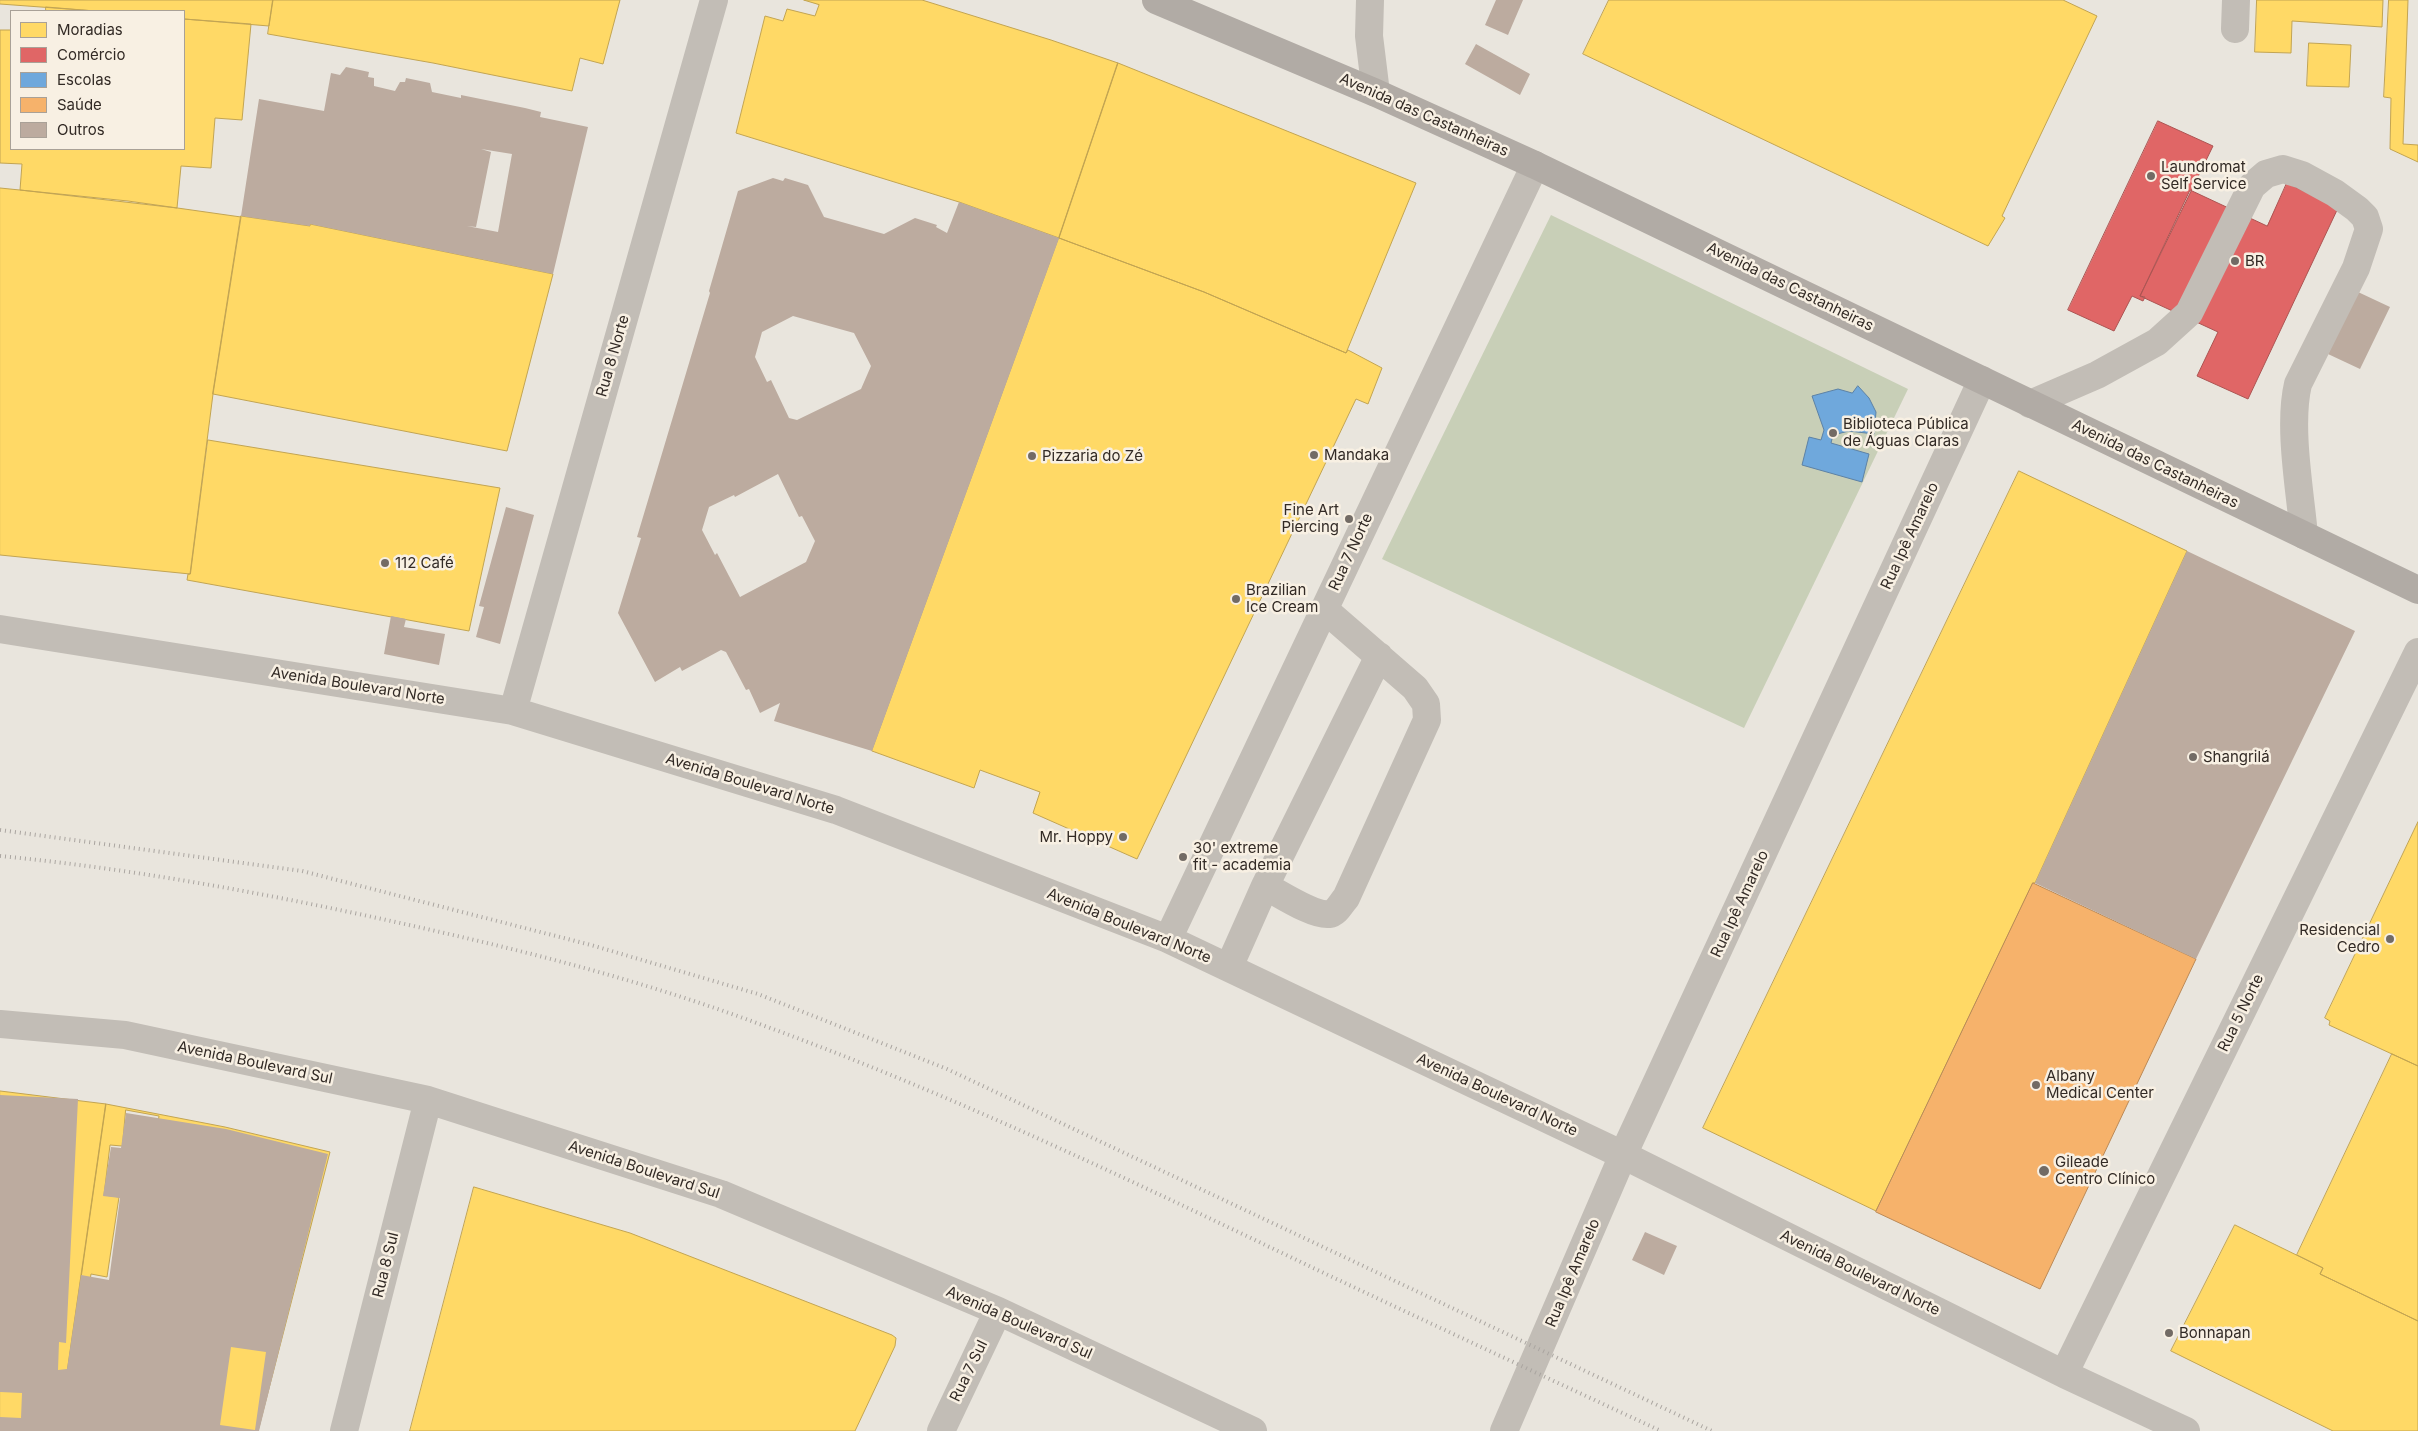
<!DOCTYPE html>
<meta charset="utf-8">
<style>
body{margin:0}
#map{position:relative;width:2418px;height:1431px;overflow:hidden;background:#e9e5dd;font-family:Inter,sans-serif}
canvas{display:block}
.legend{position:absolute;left:10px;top:10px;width:175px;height:140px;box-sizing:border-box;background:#f8f0e3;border:1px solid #a9a197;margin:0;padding:6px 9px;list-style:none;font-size:15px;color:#322a25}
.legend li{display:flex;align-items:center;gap:10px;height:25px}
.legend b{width:25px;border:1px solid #a9a197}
</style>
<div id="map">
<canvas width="2418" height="1431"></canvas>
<ul class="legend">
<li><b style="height:14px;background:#ffd966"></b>Moradias</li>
<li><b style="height:14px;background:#e06666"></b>Comércio</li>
<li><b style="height:14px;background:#6fa8dc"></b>Escolas</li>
<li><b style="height:14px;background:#f6b26b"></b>Saúde</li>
<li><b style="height:14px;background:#bcab9f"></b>Outros</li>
</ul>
</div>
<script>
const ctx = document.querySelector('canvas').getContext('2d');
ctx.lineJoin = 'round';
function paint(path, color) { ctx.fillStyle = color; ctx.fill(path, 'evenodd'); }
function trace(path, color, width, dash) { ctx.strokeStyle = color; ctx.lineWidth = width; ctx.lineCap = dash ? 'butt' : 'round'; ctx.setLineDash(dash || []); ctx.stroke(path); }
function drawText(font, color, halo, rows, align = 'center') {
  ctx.font = font + ' Inter,sans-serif'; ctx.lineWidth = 5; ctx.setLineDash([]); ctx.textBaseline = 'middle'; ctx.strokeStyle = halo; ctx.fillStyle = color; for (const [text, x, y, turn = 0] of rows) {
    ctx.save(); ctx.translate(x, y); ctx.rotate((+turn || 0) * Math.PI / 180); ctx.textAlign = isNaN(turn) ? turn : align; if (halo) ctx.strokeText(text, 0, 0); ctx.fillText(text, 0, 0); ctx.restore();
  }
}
const green = new Path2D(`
 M1551,215L1908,389L1744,728L1382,559Z`);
const homes = new Path2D(`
 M0,0H273L269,26L184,19V11H95L0,4Z
 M273,0H620L603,64L580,58L572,91L433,63L268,34Z
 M804,0H922L1051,40L1118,63L1059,238L959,202L736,133L765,16L783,21L787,9L815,16L819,5Z
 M1609,0H2063L2097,16L2002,216L2005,218L1988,246L1583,54Z
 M2257,0H2383L2382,27L2292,21L2291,53L2255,52Z
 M2389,0H2408L2403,144L2418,145V162L2390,149L2391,98L2384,97Z
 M46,7L95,11H46Z
 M184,19L251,24L242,120L215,118L211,168L181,166L177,208L20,190L22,164L0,163V30H11V149H184Z
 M2309,43L2351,45L2349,87L2307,86Z
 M1118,63L1416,183L1346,353L1204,292L1059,238Z
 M0,188L128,201L241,217L213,394L190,574L0,555Z
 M241,216L310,226V224L553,274L507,451L213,394Z
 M1059,238L1204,292L1346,353L1348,350L1382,368L1368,404L1356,399L1137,859L1033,813L1040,792L980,770L974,788L872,751Z
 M208,440L500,488L469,631L187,580L188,574H190Z
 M2019,471L2187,551L2035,883H2033L1876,1211L1703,1128Z
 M2418,822V1066L2329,1025L2330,1021L2325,1018Z
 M2392,1054L2418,1066V1321L2320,1274L2323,1268L2297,1255Z
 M0,1091L106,1104L59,1431H0Z
 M106,1104L225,1127L330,1152L258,1431H59Z
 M126,1110L159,1116L156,1136L171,1139L184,1156L191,1194L190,1217L161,1213L153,1274L181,1278L173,1311L160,1333L146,1346L141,1348L126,1347L123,1366L90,1362L95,1327L83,1326L91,1274L107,1277L119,1197L104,1195L110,1145L122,1146Z
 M198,1176L228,1180L208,1325L177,1321L178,1314L172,1313L181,1278L153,1274L161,1213L190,1217L191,1182L197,1183Z
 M474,1187L630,1233L892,1335L896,1338L895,1346L855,1431H410Z
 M2235,1225L2323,1268L2320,1274L2418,1321V1431H2333L2171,1351Z`);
const shops = new Path2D(`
 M2158,121L2213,146L2140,296L2145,297L2143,301L2132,296L2114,331L2068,310Z
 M2287,183L2338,208L2248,399L2197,376L2218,332L2140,296L2190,190L2267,226Z`);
const schools = new Path2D(`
 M1858,386L1869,398L1876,412L1874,434L1849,431L1833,435L1831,443L1869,454L1862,482L1802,465L1809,437L1821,440L1824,430L1812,396L1838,389L1852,393Z`);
const health = new Path2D(`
 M2033,883L2196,959L2040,1289L1876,1212Z`);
const building = new Path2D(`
 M1496,0H1523L1508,35L1485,25Z
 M1476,44L1530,74L1520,95L1465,64Z
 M346,67L369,72L368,77L374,78V86L395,91L400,82H405L406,78L430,83L432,92L461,98V95L525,108L541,112L540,117L588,127L553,274L310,224V226L241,216L259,99L324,111L331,73L340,75ZM481,149L512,154L498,232L467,226L476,227L491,152Z
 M773,178L783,181L785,178L808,185L824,217L884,234L915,218L937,225L936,227L947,233L959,202L1059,238L872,751L774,721L780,703L760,713L749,689L746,690L726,652L721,650L682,671L680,667L655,682L618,613L641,538L637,537L710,293L709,291L738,191ZM793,316L854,333L871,366L861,389L797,420L789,418L771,380L767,382L755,357L762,332ZM778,474L799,517L802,516L815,541L806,562L740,597L717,553L715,555L702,530L709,507L734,495L735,497Z
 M2358,292L2390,307L2360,369L2328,354Z
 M506,507L534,515L500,644L476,637L484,607L479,606Z
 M2187,551L2355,631L2196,959L2035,883Z
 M391,616L406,619L404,627L445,634L439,665L384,654Z
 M0,1095L78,1099L66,1343L59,1342L58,1370L67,1369L81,1275L109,1280L120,1198L103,1196L111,1147L121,1148L126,1113L226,1129L328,1154L259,1431H0V1417L21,1418L22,1393L0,1392ZM231,1347L266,1352L255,1430L220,1425Z
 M1645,1232L1677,1246L1664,1275L1632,1260Z`);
const minor = new Path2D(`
 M1370,0L1369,36L1376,93
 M2235,29L2236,0
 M2030,404L2097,375L2157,342L2189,313L2252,186L2266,174L2283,169L2302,175L2335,193L2357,209L2365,217L2369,229L2356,268L2298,384C2288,426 2300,491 2304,535
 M0,629L513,711L836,810L1168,939L1623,1155L2064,1374L2186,1431
 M513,711L714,0
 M1265,886C1279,893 1313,916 1329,914C1337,913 1341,903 1346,898L1427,720L1426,704L1415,688L1324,609
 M1168,939L1535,165
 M1229,967L1265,886L1379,656
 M0,1024L125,1035L428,1100L721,1194L998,1311L1253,1431
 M2064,1374L2418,652
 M344,1431L428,1100
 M941,1431L998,1311
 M1504,1431L1623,1155L1982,380`);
const major = new Path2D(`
 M1156,0L1376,93L1535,165L2418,590`);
const rail = new Path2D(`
 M0,830L302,871L591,945L758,994L947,1069L1712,1431
 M0,856C124,868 247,890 368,916C502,945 634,977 762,1025C949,1093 1128,1179 1307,1265C1425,1321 1543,1376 1661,1431`);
const markers = [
 [2151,176,5,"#726b65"],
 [2235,261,5,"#726b65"],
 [1833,433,5,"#726b65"],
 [1314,455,5,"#726b65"],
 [1032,456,5,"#726b65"],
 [1349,519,5,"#726b65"],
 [385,563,5,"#726b65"],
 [1236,599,5,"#726b65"],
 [2193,757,5,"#726b65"],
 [1123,837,5,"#726b65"],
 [1183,857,5,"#726b65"],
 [2390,939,5,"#726b65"],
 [2036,1085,5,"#726b65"],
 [2044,1171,6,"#726b65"],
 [2169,1333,5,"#726b65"]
];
const streetNames = [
 ["Avenida das Castanheiras",1424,115,24],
 ["Avenida das Castanheiras",1790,287,26],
 ["Rua 8 Norte",613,356,-74],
 ["Avenida das Castanheiras",2155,464,26],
 ["Rua Ipê Amarelo",1910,536,-65],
 ["Rua 7 Norte",1351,552,-65],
 ["Avenida Boulevard Norte",358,686,9],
 ["Avenida Boulevard Norte",750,784,17],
 ["Rua Ipê Amarelo",1740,904,-65],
 ["Avenida Boulevard Norte",1129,926,22],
 ["Rua 5 Norte",2241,1013,-64],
 ["Avenida Boulevard Sul",255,1063,12],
 ["Avenida Boulevard Norte",1497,1095,25],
 ["Avenida Boulevard Sul",644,1170,18],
 ["Rua 8 Sul",386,1265,-76],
 ["Rua Ipê Amarelo",1573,1273,-67],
 ["Avenida Boulevard Norte",1860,1273,26],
 ["Avenida Boulevard Sul",1019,1323,24],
 ["Rua 7 Sul",969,1371,-64]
];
const poiNames = [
 ["Laundromat",2161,167],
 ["Self Service",2161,184],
 ["BR",2245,261],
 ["Biblioteca Pública",1843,424],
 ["de Águas Claras",1843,441],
 ["Mandaka",1324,455],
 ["Pizzaria do Zé",1042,456],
 ["Fine Art",1339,510,"right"],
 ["Piercing",1339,527,"right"],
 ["112 Café",395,563],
 ["Brazilian",1246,590],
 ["Ice Cream",1246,607],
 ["Shangrilá",2203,757],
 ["Mr. Hoppy",1113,837,"right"],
 ["30' extreme",1193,848],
 ["fit - academia",1193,865],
 ["Residencial",2380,930,"right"],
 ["Cedro",2380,947,"right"],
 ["Albany",2046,1076],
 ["Medical Center",2046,1093],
 ["Gileade",2055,1162],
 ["Centro Clínico",2055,1179],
 ["Bonnapan",2179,1333]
];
paint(green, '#c8cfb7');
paint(homes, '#ffd966');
trace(homes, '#c2a452', 1);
paint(shops, '#e06666');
trace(shops, '#ac5452', 1);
paint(schools, '#6fa8dc');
trace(schools, '#5d82a5', 1);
paint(health, '#f6b26b');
trace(health, '#bb8956', 1);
paint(building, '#bcab9f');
trace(minor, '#c2bdb6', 28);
trace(major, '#b1aba5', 28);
trace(rail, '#aaa5a0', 4, [1, 4]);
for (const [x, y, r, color] of markers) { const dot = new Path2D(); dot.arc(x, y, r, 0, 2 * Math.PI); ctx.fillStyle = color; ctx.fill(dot); trace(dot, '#f8f0e3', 2); }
drawText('15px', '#322a25', '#f8f0e3', streetNames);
drawText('15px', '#322a25', '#f8f0e3', poiNames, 'left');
</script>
